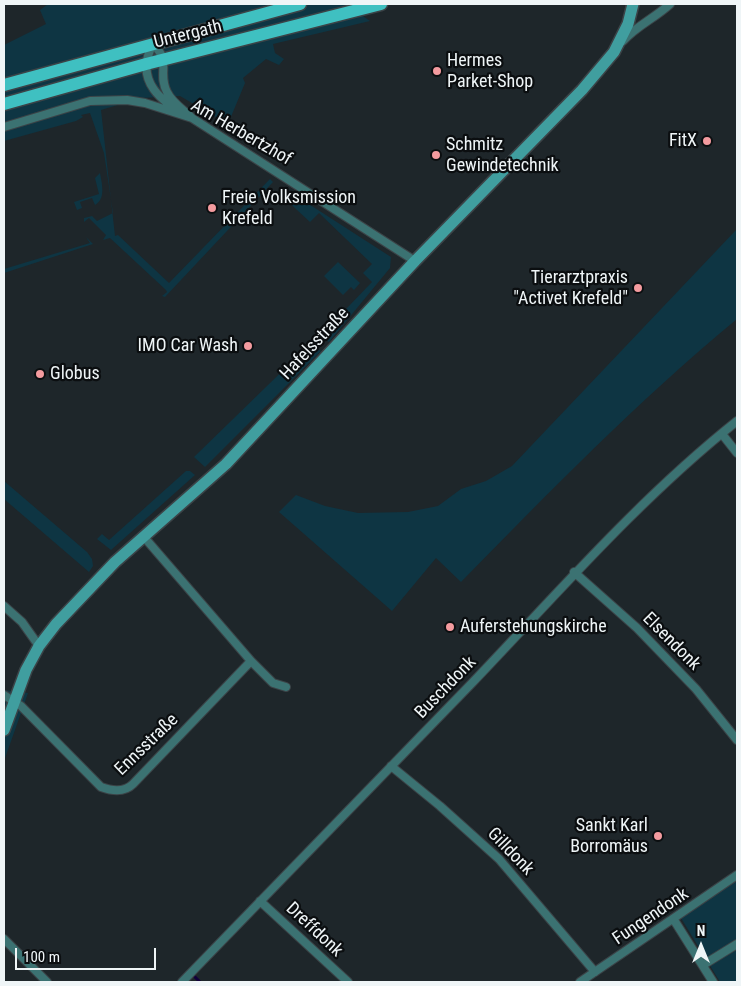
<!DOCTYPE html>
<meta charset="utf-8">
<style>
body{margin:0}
#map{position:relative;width:741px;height:986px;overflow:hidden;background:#1e262a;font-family:"Roboto Condensed",sans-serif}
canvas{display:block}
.frame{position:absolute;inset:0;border:5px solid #eff5f7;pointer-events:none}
.north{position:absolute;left:676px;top:921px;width:50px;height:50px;-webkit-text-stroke:4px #0b0e10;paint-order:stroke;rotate:0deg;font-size:14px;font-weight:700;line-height:20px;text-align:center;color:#eff5f7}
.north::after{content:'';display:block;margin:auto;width:18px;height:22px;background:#eff5f7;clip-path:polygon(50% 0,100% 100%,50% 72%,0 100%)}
.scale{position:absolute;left:15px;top:948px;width:141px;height:22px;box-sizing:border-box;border:2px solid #eff5f7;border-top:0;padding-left:6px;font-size:15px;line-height:18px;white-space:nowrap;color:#eff5f7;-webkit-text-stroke:4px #0b0e10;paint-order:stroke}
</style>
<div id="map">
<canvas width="741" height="986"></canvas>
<div class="frame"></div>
<div class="north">N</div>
<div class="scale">100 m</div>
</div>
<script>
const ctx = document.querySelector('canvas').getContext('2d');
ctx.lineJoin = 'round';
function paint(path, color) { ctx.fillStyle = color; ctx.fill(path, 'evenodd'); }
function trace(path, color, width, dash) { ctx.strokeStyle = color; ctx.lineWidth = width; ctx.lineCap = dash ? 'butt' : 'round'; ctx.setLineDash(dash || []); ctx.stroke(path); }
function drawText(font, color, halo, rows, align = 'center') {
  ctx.font = font + ' "Roboto Condensed",sans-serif'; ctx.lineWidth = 4.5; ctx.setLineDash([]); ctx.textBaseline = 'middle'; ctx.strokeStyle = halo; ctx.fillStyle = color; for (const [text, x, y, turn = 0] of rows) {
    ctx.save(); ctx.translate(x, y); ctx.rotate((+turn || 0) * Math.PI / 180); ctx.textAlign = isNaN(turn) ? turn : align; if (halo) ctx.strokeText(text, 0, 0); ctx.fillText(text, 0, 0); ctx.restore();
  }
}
const green = new Path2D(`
 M48,4H345L370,21L273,44L275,53L284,59L279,65L266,59L243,78L245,83L228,124L180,96L141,98L101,110L115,236L118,235L169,283L270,179L273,182L165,297L162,296L167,292L166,290L110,238L103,240L106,235L89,218L84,222V218L92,216L97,221L113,213L104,153L90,113L81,115L83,117L76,121L4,141V45L46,24L40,10Z
 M100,173C102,184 106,199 95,205L92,198L80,202L82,208L77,210L74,202L99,194L95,178Z
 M293,196L301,199L391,257L390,268L329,342L324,339V332L372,282L363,273L372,264L319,213L310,222L283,197Z
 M737,229V319C639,400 550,491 461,582L436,558L392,611L279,512L296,495L325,506L358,513L408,512L438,506L461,489L486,481L512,466Z
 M86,237L93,244L4,273V269L90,243Z
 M338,262L360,283L354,290L351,287L343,295L324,276Z
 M315,348L321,351L205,467L194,457L304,350Z
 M186,471H190L195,475L111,550L97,539L102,534L109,540Z
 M4,481L87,552L92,559L93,566L89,572L4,499Z
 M4,690L28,693L4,761Z
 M737,880V982H720L681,918Z`);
const stream = new Path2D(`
 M195,977L200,982`);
const minor = new Path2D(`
 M623,41C636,26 655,18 670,4
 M153,44C172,62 157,73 167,92C172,103 184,110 192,118C162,103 133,81 153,44Z
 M4,127L90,101L127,100L145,103L192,118L415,261
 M722,434L737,453
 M574,572L637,628L696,689L737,740
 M4,606L22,622L39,646
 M251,661L273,683L286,687
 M4,695L21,706L101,787C112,791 124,793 133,784L251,661L144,537
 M391,766L440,806L499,859L595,972
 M260,901L348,982
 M674,920L713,982
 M4,939L47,982
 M703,965L737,944
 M182,982C278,882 376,783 472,683C558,593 639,499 737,421
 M580,982L737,875`);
const secondary = new Path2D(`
 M4,730L26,670L39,646L56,624L115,562L226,464L415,261L582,90L614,52L628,24L633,4`);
const primary = new Path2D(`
 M4,85L300,4
 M4,104L146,64L381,4`);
const markers = [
 [437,71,5,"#f49b9f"],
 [707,141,5,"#f49b9f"],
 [436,155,5,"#f49b9f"],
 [212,208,5,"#f49b9f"],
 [638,288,5,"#f49b9f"],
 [248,346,5,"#f49b9f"],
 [40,374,5,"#f49b9f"],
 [450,627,5,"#f49b9f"],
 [658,836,5,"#f49b9f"]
];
const streetNames = [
 ["Untergath",188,35,-14],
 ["Am Herbertzhof",241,133,30],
 ["Hafelsstraße",315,344,-47],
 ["Elsendonk",671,642,45],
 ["Buschdonk",446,688,-46],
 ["Ennsstraße",147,745,-44],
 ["Gilldonk",510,852,46],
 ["Fungendonk",651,917,-34],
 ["Dreffdonk",314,930,43]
];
const poiNames = [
 ["Hermes",447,61],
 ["Parket-Shop",447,82],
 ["FitX",697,141,"right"],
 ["Schmitz",446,145],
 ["Gewindetechnik",446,166],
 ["Freie Volksmission",222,198],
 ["Krefeld",222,219],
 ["Tierarztpraxis",628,278,"right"],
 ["\"Activet Krefeld\"",628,299,"right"],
 ["IMO Car Wash",238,346,"right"],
 ["Globus",50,374],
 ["Auferstehungskirche",460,627],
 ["Sankt Karl",648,826,"right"],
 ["Borromäus",648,847,"right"]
];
paint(green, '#0e3543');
trace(stream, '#12003a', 3);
trace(minor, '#3b4347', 10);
trace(secondary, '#3b4347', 14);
trace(primary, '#3b4347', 15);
trace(minor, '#3b7272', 8);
trace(secondary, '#409e9f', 11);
trace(primary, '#3fc0c1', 12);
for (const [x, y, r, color] of markers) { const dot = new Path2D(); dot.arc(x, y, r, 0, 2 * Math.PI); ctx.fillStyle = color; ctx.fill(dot); trace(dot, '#0b0e10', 2); }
drawText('18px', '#eff5f7', '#0b0e10', streetNames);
drawText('18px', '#eff5f7', '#0b0e10', poiNames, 'left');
</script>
